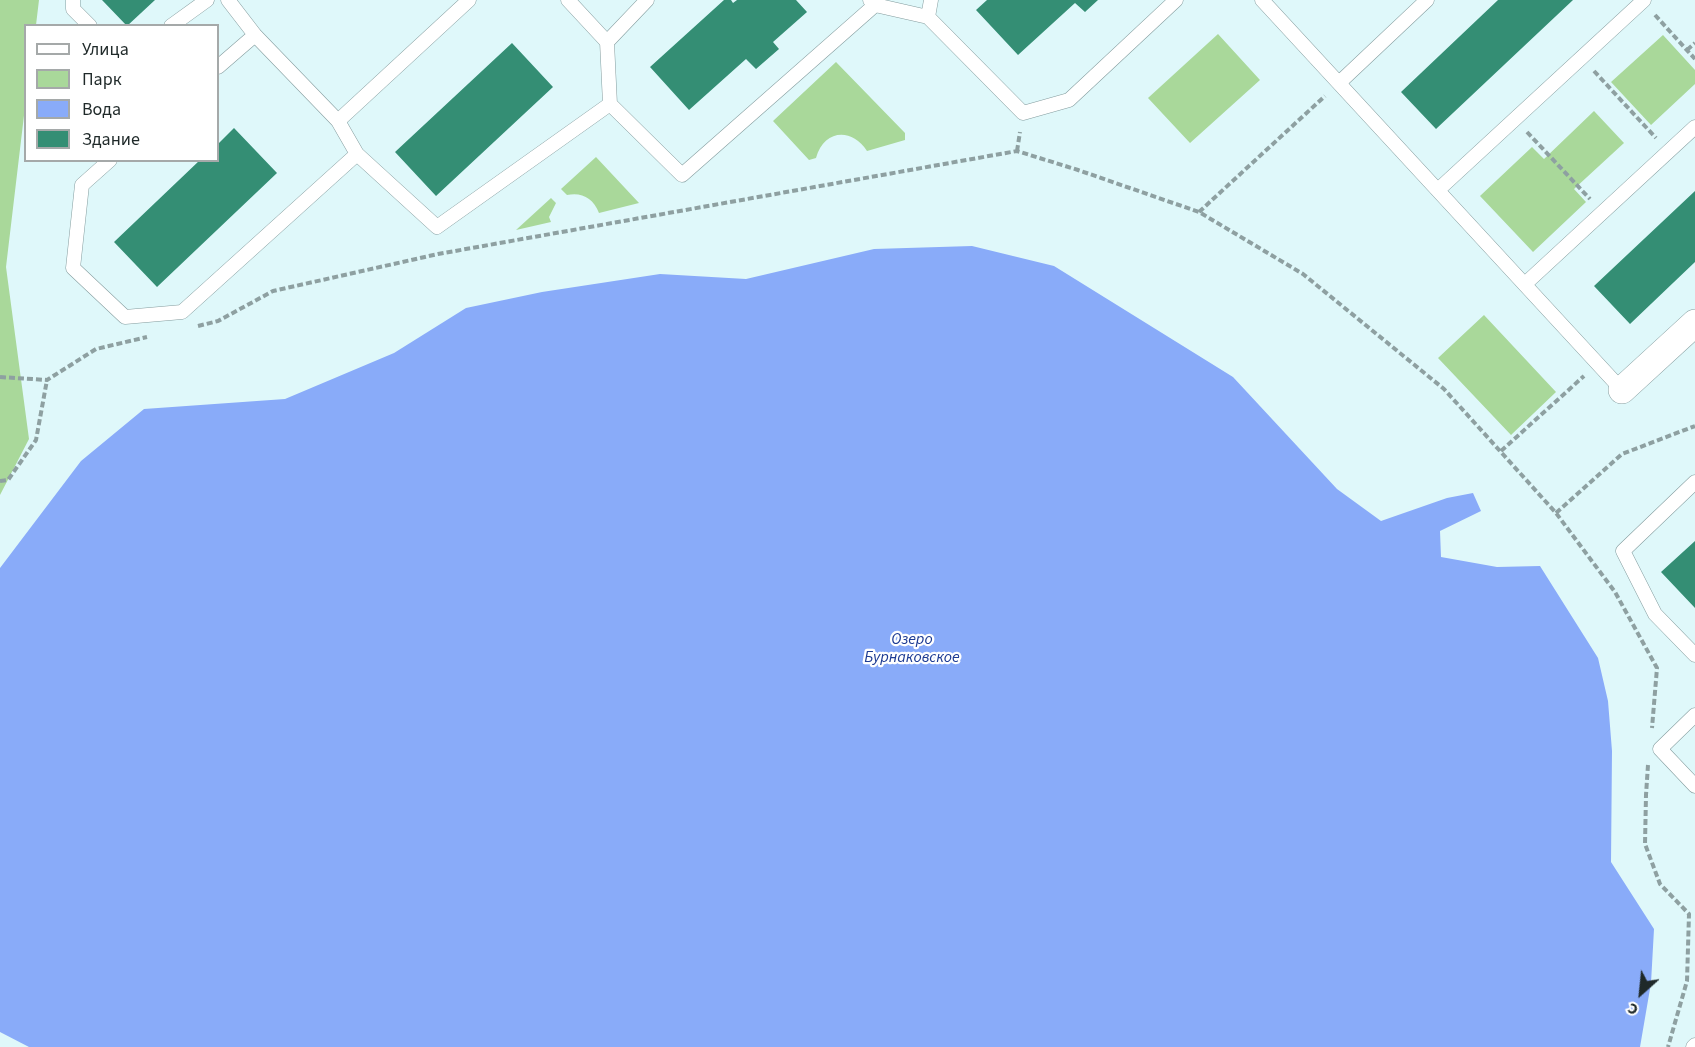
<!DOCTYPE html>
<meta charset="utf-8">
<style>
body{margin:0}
#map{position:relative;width:1695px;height:1047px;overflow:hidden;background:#dff8fa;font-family:"Source Sans 3",sans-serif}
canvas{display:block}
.legend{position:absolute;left:24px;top:24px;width:195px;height:138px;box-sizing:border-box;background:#fff;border:2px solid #a5a9a9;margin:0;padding:8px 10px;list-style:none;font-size:18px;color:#1f2929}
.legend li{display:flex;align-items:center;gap:12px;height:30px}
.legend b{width:30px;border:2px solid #a5a9a9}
.north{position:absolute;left:1611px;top:963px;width:60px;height:60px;-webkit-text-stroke:4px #fff;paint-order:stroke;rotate:207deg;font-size:16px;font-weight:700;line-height:24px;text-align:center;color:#1f2929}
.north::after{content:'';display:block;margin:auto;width:21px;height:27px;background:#1f2929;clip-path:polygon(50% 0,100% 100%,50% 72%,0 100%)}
</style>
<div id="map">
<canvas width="1695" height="1047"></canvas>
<ul class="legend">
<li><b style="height:8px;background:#fff"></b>Улица</li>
<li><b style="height:16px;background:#a9d89a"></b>Парк</li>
<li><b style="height:16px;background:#89abf9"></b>Вода</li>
<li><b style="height:16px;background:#348e74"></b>Здание</li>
</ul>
<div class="north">С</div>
</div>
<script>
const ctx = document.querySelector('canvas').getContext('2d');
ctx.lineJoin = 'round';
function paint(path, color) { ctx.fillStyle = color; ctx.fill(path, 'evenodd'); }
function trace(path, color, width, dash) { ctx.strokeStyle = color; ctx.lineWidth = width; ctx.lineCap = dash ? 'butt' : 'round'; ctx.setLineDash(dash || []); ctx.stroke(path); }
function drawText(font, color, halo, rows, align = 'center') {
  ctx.font = font + ' "Source Sans 3",sans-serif'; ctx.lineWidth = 4.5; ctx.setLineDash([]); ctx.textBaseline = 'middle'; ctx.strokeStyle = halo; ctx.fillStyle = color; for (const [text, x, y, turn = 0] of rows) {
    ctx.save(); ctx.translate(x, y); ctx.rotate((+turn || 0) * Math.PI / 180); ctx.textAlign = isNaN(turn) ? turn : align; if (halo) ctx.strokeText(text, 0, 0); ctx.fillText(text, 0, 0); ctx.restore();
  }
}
const green = new Path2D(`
 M0,0H39L36,25L26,26L25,107L6,267L29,439L0,495Z
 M1218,34L1260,80L1190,143L1148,98Z
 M1663,35L1695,70V84L1651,125L1611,82Z
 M836,62L905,133V140L867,151C851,127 824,130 816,158L809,160L773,121Z
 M1594,111L1624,143L1574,189L1586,202L1533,252L1480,196L1532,147L1544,159Z
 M596,157L639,203L599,213C593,198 582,192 567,195L561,189Z
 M551,198L556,203L549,217L551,222L516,230Z
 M1484,315L1556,392L1511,435L1438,358Z`);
const water = new Path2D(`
 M972,246L1054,266L1233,377L1337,489L1381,521L1447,498L1473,493L1481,511L1440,531L1441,557L1497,567L1540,566L1598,658L1608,701L1612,751L1611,862L1654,929L1651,983L1640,1047H29L0,1032V568L81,461L144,409L285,399L394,353L466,308L542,292L660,274L746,279L874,249Z`);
const building = new Path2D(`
 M102,0H155L127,26Z
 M724,0H731L733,3L737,0H796L807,12L773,42L779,49L756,69L746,59L689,110L650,67Z
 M987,0H1098L1085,12L1075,3L1018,55L976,10Z
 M1498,0H1573L1436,129L1401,92Z
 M512,43L553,87L436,196L395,152Z
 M234,128L277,173L157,287L114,242L200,160H218V144Z
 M1695,191V262L1630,324L1594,286Z
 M1695,541V608L1661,572Z`);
const path = new Path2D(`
 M1655,15L1695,59
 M1687,50L1695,43
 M1594,71L1656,138
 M1527,132L1590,199
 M1017,151L1020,132
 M1199,212L1325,96
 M198,326L218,321L273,291L438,254L1017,151L1078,170L1199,212L1303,274L1444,389L1556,513L1615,592L1657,668L1652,728
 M0,377L47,380L96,349L147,337
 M1501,451L1584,376
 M0,481L8,480L36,440L47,380
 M1556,513L1622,454L1695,426
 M1648,765L1646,795L1645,844L1660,884L1689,914L1687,981L1668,1047`);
const lane = new Path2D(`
 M73,0V9L90,26
 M228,0L255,35L338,121L357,154L437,227L610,104
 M568,0L607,42
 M647,0L607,42L610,104L682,175L875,5
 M870,0L875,5L928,17
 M931,0L928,17L1023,113L1069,100L1176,0
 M1262,0L1622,390
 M171,26L207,0
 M218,67L255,35
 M1339,83L1427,0
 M338,121L469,0
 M110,160L82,185L73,268L125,317L182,312L357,154
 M1438,190L1644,0
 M1525,284L1695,127
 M1695,482L1623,551L1655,614L1695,655
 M1695,715L1660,749L1695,786
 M1693,1047L1695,1045`);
const street = new Path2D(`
 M1622,390L1695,323`);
const waterNames = [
 ["Озеро",912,640],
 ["Бурнаковское",912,658]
];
paint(green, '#a9d89a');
paint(water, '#89abf9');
paint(building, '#348e74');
trace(lane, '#849c9e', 15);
trace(street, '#849c9e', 28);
trace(path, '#8ea0a1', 4, [6, 3]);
trace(lane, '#fff', 14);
trace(street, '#fff', 27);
drawText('italic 16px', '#1d3b93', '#fff', waterNames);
</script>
